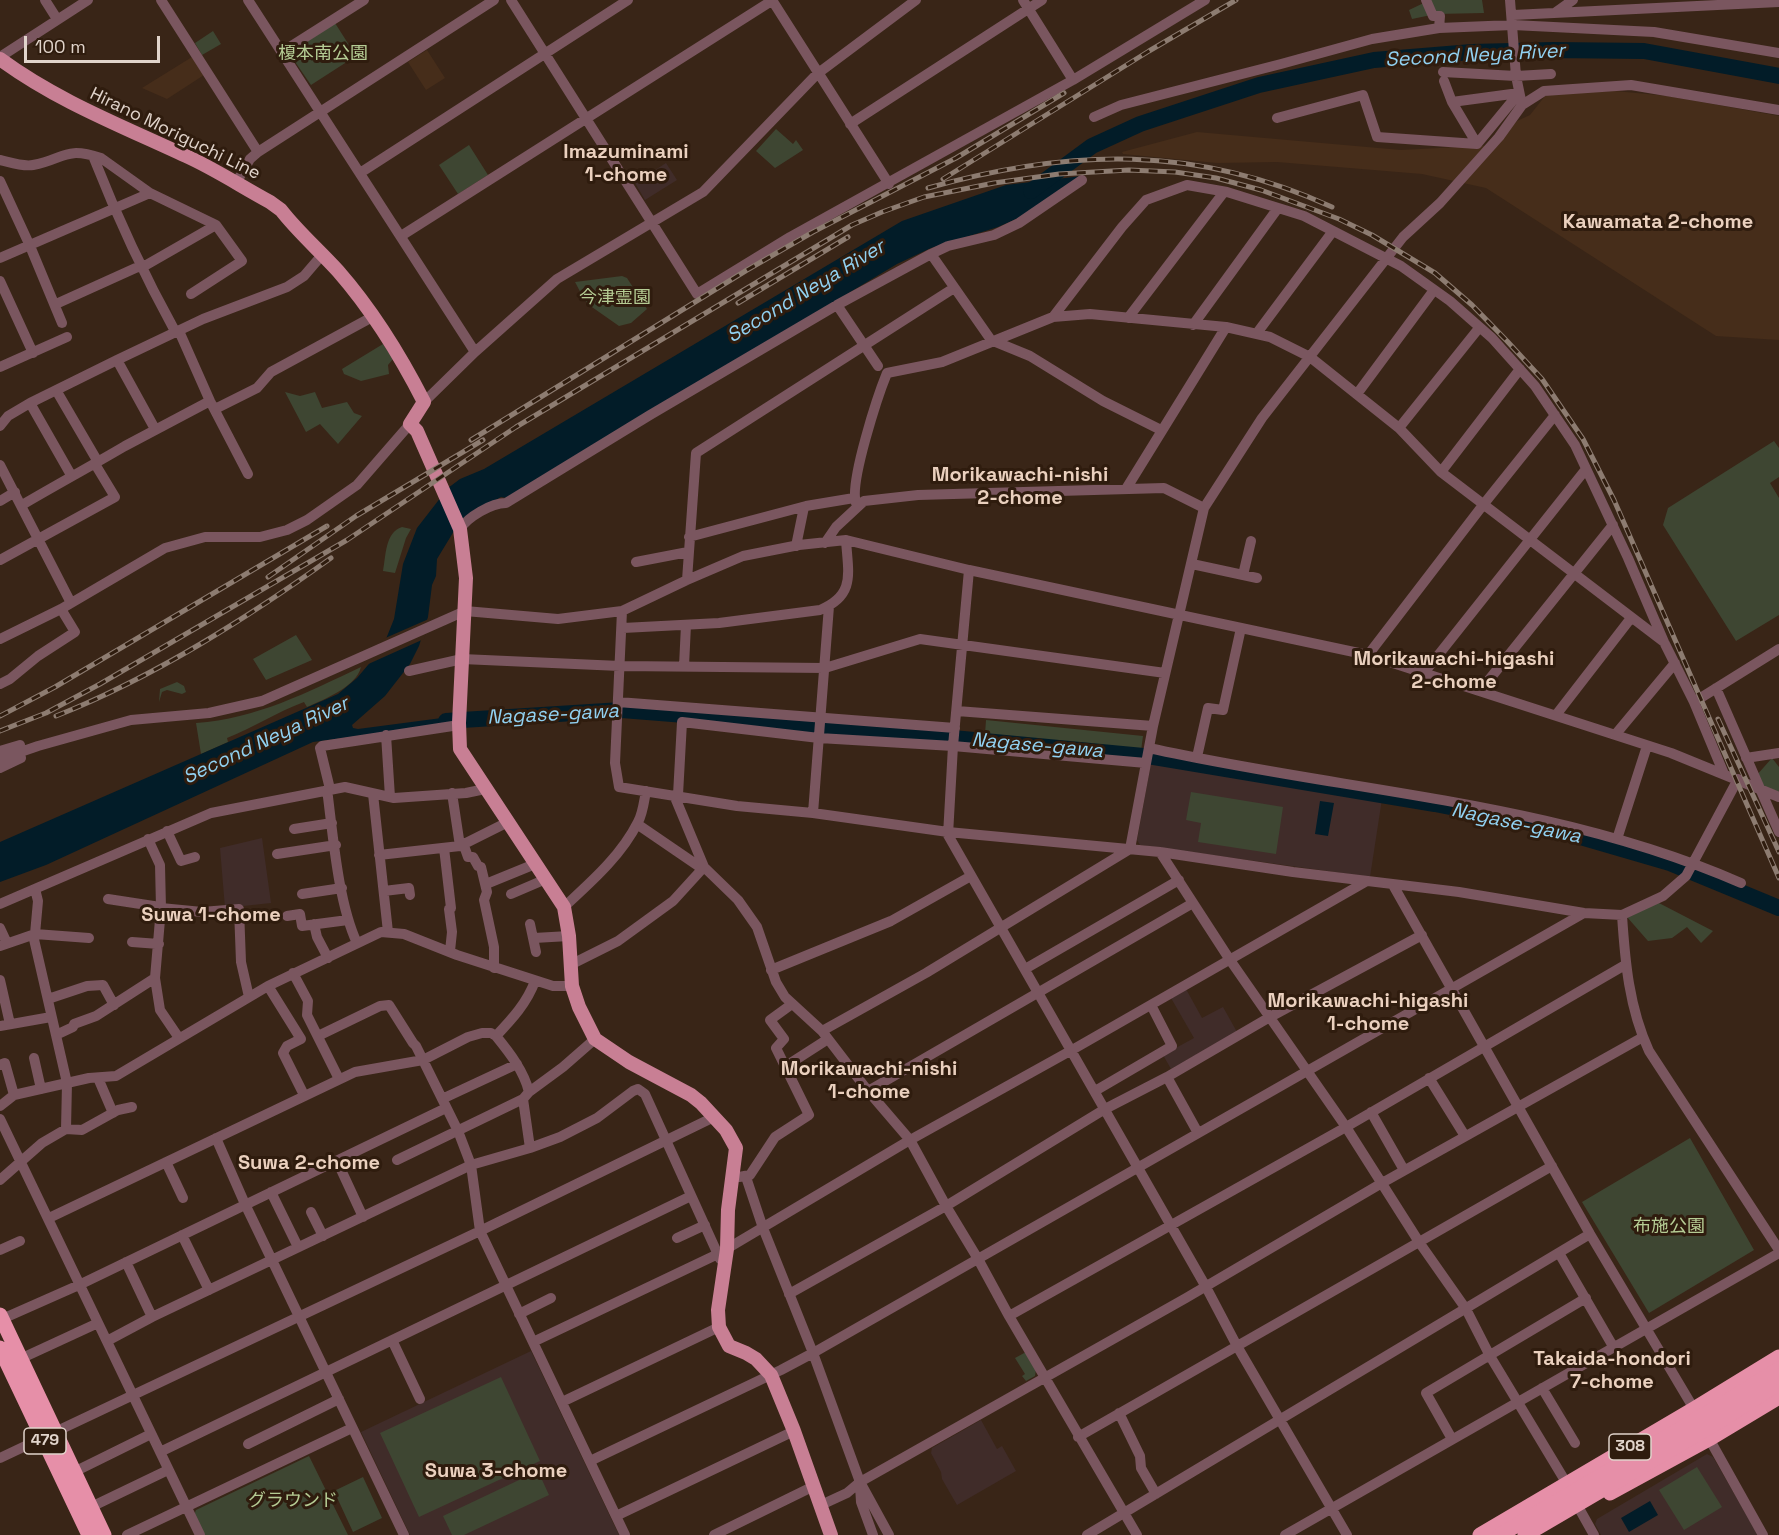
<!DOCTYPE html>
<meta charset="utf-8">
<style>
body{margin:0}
#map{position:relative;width:1779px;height:1535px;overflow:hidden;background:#392517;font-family:"Space Grotesk",sans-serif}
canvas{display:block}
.scale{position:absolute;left:24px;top:36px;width:136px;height:27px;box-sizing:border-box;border:3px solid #e1d4cb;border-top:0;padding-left:8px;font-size:18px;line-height:21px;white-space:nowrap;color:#e1d4cb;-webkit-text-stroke:4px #2f1c0e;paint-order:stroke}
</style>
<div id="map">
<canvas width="1779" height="1535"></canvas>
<div class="scale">100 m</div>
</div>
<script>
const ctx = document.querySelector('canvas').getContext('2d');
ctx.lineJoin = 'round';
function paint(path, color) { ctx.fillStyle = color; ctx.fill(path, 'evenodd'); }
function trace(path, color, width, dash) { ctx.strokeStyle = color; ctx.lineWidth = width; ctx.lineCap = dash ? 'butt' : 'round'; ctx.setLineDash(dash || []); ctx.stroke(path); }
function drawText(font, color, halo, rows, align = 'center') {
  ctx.font = font + ' "Space Grotesk","Noto Sans JP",sans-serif'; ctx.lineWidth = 6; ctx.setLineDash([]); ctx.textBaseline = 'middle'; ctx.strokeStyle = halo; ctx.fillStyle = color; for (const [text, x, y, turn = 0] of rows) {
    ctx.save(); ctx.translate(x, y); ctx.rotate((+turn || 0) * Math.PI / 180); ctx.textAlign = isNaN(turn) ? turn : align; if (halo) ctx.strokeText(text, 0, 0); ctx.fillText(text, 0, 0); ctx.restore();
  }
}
const built = new Path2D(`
 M427,50L445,78L426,90L408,62Z
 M192,57L204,75L167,99L142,88Z
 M1615,91L1668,96L1779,116V340L1716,336L1486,188L1422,174L1277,162L1217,163L1123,154L1122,152L1197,132L1401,150L1496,145L1517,121L1530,115L1545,96L1555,93Z`);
const education = new Path2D(`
 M666,163L677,180L645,200L635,183Z
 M1152,758L1382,799L1370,877L1140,845L1137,840Z
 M262,838L271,903L225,908L220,848Z
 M1186,989L1202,1018L1223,1007L1237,1032L1171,1069L1163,1055L1194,1038L1171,998Z
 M531,1351L619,1535H410L361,1432Z
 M981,1420L997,1449L1002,1446L1016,1471L957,1505L942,1479L941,1472L931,1453L932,1448Z
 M1707,1454L1713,1457L1758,1535H1601L1595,1524L1597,1519Z`);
const green = new Path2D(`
 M1430,0H1482L1484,13L1436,14L1412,19L1409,10Z
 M335,23L356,56L311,85L289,53Z
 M213,31L221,44L202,55L195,43Z
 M776,129L793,144L796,140L803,150L775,168L756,151Z
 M469,145L488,175L458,194L439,165Z
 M622,276L627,278L647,309L631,323L619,326L589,305L584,299L575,282Z
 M383,344L393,359L388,365L389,374L361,381L344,374L342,369Z
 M285,392L300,396L315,392L322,408L347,402L354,413L362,416L338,444L320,424L306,432Z
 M1774,441L1779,448V477L1770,483L1779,498V615L1736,641L1663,525L1668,508Z
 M402,527L411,529L406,538L395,573L383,571C386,556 385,532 402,527Z
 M296,635L312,660L266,680L253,659Z
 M361,667C356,687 325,699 307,707L304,702C277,712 254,727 227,738L228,742L201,754L196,723C256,719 308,692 361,667Z
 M177,682L184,686L186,692L182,694L167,690L162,692L159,702L160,689Z
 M986,720L1143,736L1141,751L985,734Z
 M1772,758L1779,767V792L1758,784L1756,776Z
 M1191,792L1283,807L1276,854L1198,842L1201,823L1186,820Z
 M1657,902L1713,931L1701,943L1687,927L1672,938L1648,941L1627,917Z
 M1690,1138L1754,1250L1649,1313L1582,1202Z
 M1026,1352L1036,1370L1035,1376L1026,1381L1022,1376L1025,1374L1015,1358Z
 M501,1377L540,1461L419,1517L380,1433Z
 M309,1456L348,1535H204L194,1515L196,1510Z
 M1697,1467L1722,1507L1684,1530L1659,1490Z
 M538,1471L549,1495L464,1535H452L443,1516Z
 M363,1477L382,1518L353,1532L334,1491Z`);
const water = new Path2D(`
 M1082,176L1023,216L998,227L931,248L897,264L507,498L501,497L494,501L454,531L437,559L436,576L432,585L428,617L419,646L410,664L385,696L352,725L353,728L358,729L457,716L463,722L313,742L46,865L0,882V842L338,694L357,678L379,652L386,639L394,619L403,564L417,528L448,488L460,479L484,469L902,221L1006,185Z
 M1320,801L1334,803L1328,836L1315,834Z
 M1650,1501L1658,1515L1629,1532L1621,1518Z`);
const pier = new Path2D(`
 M431,618L424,639L364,666L377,650L383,639Z`);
const river = new Path2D(`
 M1031,191L1092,146L1140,124L1259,85L1374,60L1472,52L1553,50L1644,51L1779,76
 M446,721L622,710L836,727L1154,757L1435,804L1536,824L1670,863L1779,908`);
const minor = new Path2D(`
 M45,0L57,19
 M161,0L258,152
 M248,0L475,352
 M511,0L697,294L790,237L1073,80L1205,0
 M772,0L889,184
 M1023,0L1073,80
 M1426,0L1433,16H1440L1439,28
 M1510,0L1516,76L1522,105
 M1556,12L1573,0
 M1513,15L1779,2
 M282,52L364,0
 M0,57L88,0
 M1443,72L1516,76L1551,74
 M1452,102L1519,93
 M1094,117L1121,105L1281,64L1372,39L1439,28L1513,25L1654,32L1779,53
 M1277,118L1363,95L1377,137L1477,144L1452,102L1444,81
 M850,124L1042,0
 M1477,144L1519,93
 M93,156C117,217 144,275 176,333
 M0,160C9,162 23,167 33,165C65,159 64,146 101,158L150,193L216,225L242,261L191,294
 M360,173L628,0
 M0,181L30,246L62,323
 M236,183L250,159L258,152L494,0
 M401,236L773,0
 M931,254L991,340L1030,356L1103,401L1161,430
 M0,258L150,193
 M141,268L216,225
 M0,281L33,353
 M56,304L140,266
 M837,305L878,366
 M1053,317L1122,227L1146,200L1187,185L1227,192L1304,216L1401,266L1450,301L1492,338L1535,386L1575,445L1628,558L1664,642L1694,702L1724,774
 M1128,318L1224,192
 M1193,325L1278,208
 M179,331L210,401L248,474
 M1257,333L1333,231
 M117,360L155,429
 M0,367L67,337
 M887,373L942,362L1053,317L1090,314L1226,327L1270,337L1310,357L1399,428L1441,472L1664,642
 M56,390L98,462
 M1357,394L1434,290
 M424,402L475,352L557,279L703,192L817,74L916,0
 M30,403L71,475
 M215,409L257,388L271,372L374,316
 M0,426L8,416L30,403L117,360L203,319L287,287L304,276L322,255
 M1399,428L1479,328
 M125,446L210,401
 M0,465L71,603
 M1441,472L1520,369
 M1126,489L1226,327
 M0,501L15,492
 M856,503C849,483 878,395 887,373
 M22,505C56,485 91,466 125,446
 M460,529C468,517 491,503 506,503L650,415L837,305L931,254L948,246L994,235L1019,223L1082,180
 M689,537L806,506L854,498
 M825,543L836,527L864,501L918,495L1164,488L1204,508
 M796,546L804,507
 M0,560L115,497L95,464
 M636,562L688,552
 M1192,564L1257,578
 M969,570L953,746L948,835L1206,1287L1237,1346L1347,1535
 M1243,575L1251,541
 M687,580L696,453L954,288
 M622,611L615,763L619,787L737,806L813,813L948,832L1160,852L1293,872L1459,892L1584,913L1622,915L1663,896L1686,876L1738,779
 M623,628L719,623L820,610C856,595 848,573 846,540
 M0,639L61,609L165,548L205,537H260L287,530L307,520L357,485L410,424
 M1368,655L1483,505L1555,415
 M684,666L686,625
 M409,671L462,659L620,666L825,668L920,639L1165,673
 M1424,673L1586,469
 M0,684L10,679L38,656L75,632L61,609
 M1716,688L1779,832
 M1480,691L1613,525
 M618,702L955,728
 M1694,702L1779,649
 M957,711L1153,726
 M1556,715L1631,618
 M386,735L390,797
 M1615,735L1675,663
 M1149,748C1347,792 1553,801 1741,883
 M0,751L20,745
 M1197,757L1208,708L1223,710L1241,628
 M1746,758L1779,753
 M0,759L38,746L131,720L209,713L262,701L465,611L558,619L622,611L687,580L743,556L799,545L846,540L969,570L1368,655L1671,753L1779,797
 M0,768L21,758
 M327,789C333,835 338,902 357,943
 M330,789L320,748L322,746L459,725
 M452,793L460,846
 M373,794L388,932
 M674,795L704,867
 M678,795L682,722L819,738L953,746L1146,763
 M813,813L829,606
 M637,824L697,865L704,867L738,900L757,927L776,982L785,997L822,1031L868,1091L910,1140L946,1206L978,1259L1009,1316L1137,1535
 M294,829L332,823
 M167,831L181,861L195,857
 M148,839L160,865L161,908L155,978L160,1010L179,1038
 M1617,839L1647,746
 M463,843L468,857H473L478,866L481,867L487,892L484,900L494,947V968
 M444,848L451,908L449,909L452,932L450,951
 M1160,852L1230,960L1346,1127L1419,1242L1466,1309L1490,1356L1567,1484
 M277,854L336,845
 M379,855L460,846L508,822
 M486,884L535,864
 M1393,885L1590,1234L1697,1414
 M35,889L38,901L35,934
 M384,891L409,888L410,895
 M302,894L342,888
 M511,894L546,879
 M108,899L160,907
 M0,904L211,813L345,787L394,798L466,793L485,789
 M564,907C591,882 621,856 638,822C643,813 644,801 646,791
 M161,908L202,912L239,909L241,962L249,997
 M1622,915C1625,961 1629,1008 1649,1051L1779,1250
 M287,916L300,914L302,926L348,920
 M314,924L317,937L328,958
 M530,924L536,952
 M0,928L7,943
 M33,935L67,1083L66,1129
 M534,938L569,936
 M132,942L159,944
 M0,946L35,934L89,938
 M570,965L618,941L673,901L704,867
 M1025,969L1179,880
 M771,970L891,921L971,876
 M293,973L308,1001L307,1015L339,1079
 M0,980L10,1024
 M268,986L301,1039L287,1046L283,1053L304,1095
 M48,999L87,986L103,985L114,1005
 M0,1026L51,1017
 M822,1031L926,973L1130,849L1153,726L1204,508L1262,418L1403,237L1440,203L1499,137L1522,105L1544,91L1631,85L1779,110
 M56,1035L73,1027L74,1024L96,1016L155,978
 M318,1036L380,1006L389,1005L413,1043L416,1046L458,1131L471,1165L480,1231L625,1535
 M496,1036C512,1019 527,1003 535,981
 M34,1058L41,1089
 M0,1065L5,1063L14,1095
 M786,1066L828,1039
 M1167,1077L1198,1133
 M98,1078L113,1113
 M1429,1078L1465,1136
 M868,1091L1193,903
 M1095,1091L1172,1046L1151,1005
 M529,1092L563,1067L595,1039
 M442,1099L517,1064
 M0,1106L14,1095L89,1078L116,1076L268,986L381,932L404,934L457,955L553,986H572
 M1371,1112L1404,1170
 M0,1119L200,1535
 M216,1138L245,1204L404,1535
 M397,1160L523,1099
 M337,1161L363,1217
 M166,1162L183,1198
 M739,1177L750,1175L775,1137L809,1115L776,1048L784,1039L770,1020L792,1004
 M746,1177L763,1228L813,1353L860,1482L889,1535
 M0,1180L42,1143L66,1129L82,1130L118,1110L132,1107
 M271,1192L298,1247
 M311,1212L323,1236
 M49,1218L355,1072L423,1060L468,1037L482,1033H491L496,1036C509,1052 524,1071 529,1092L523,1099L530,1148
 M182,1235L209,1290
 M677,1238L705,1225
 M0,1250L20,1241
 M1559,1253L1614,1348
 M126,1262L152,1317
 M789,1294L946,1206L1105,1109L1167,1077L1270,1017L1422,935
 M519,1314L551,1298
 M1009,1316L1346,1127L1625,965
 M0,1320L79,1285L446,1108
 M392,1340L420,1399
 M107,1341L152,1317L471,1165L530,1148L560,1137L597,1118L633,1091L638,1089L645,1094L720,1259
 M533,1342L718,1254L910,1140L1072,1050L1367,881
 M20,1359L98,1323
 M1542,1388L1575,1443
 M562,1402L719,1327
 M1119,1413L1140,1456L1141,1468L1156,1494
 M1706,1433L1763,1535
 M1078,1437L1552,1166
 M1452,1439L1426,1393L1586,1298
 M248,1444L339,1399
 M160,1452L691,1196
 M0,1458L480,1231L714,1117
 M590,1461L781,1370L813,1353L1584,913
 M74,1472L151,1434
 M860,1486L861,1502L873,1535
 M821,1505L847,1493L860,1482L1186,1298L1382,1183L1643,1037
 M91,1507L168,1470
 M1580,1510L1594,1535
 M616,1516L794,1431
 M127,1535L352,1428
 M714,1535L814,1486
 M1087,1535L1590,1234
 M1285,1535L1779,1253`);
const major = new Path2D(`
 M0,59C57,101 122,126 186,156C215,169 242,187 270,202L281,210C298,232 319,250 338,271C373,311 400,355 424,402L410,424L417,431L460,529L466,578L459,723L460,749L564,907L569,936L572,986L579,1007L595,1039L629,1062L691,1095L701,1103L726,1130L736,1148L728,1210L727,1249L718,1310L719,1327L729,1346L746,1353L756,1359L771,1375L794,1431L831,1535`);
const highway = new Path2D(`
 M0,1315L104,1535
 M0,1348L89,1535
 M1610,1493L1709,1439L1779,1397
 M1480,1535L1694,1409L1779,1357`);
const rail = new Path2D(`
 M943,179L1149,51L1236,0
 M928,188C1071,148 1196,145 1332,207
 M738,303L848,237
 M471,440L747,270L813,232L956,158L1064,93
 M268,577L356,516L483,440
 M0,716L55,687L327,526
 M56,716C154,677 246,619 331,558
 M1718,719L1779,852
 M0,731L46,713L100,684L347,540L516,427L852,225L882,212L924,197L994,183L1059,174L1129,170L1175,172L1216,178L1261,190L1339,219L1372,235L1435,273L1472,305L1507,341L1542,379L1583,439L1614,500L1779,878`);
const highwayBridge = new Path2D(`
 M1500,1535L1716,1408L1779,1369
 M1525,1535L1723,1419L1779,1383`);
const shields = [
 [45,1441,42],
 [1630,1447,42]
];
const shieldNames = [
 ["479",45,1441],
 ["308",1630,1447]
];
const parkNames = [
 ["榎本南公園",323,54],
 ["今津霊園",615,298],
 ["布施公園",1669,1227],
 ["グラウンド",293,1501]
];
const streetNames = [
 ["Hirano Moriguchi Line",175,134,26]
];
const waterNames = [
 ["Second Neya River",1475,56,-3],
 ["Second Neya River",806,292,-31],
 ["Nagase-gawa",553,715,-3],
 ["Second Neya River",266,741,-25],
 ["Nagase-gawa",1037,746,5],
 ["Nagase-gawa",1516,824,12]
];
const neighbourhoodNames = [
 ["Imazuminami",626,153],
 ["1-chome",626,176],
 ["Kawamata 2-chome",1658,223],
 ["Morikawachi-nishi",1020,476],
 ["2-chome",1020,499],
 ["Morikawachi-higashi",1454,660],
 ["2-chome",1454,683],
 ["Suwa 1-chome",211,916],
 ["Morikawachi-higashi",1368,1002],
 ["1-chome",1368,1025],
 ["Morikawachi-nishi",869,1070],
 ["1-chome",869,1093],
 ["Suwa 2-chome",309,1164],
 ["Takaida-hondori",1612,1360],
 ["7-chome",1612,1383],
 ["Suwa 3-chome",496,1472]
];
paint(built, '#462d1a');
paint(education, '#402c29');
paint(green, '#3e4632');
paint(water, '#021c28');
paint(pier, '#392517');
trace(river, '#021c28', 16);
trace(minor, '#7a565f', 10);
trace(major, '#c87f94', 14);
trace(highway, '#e68fa8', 15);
trace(rail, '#8d7c71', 5);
trace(rail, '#2f1c0e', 3, [9]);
trace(highwayBridge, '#e68fa8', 15);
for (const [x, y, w] of shields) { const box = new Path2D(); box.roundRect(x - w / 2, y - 13, w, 26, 4.5); ctx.fillStyle = '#2f1c0e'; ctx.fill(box); trace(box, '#e1d4cb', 1.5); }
drawText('bold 16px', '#e1d4cb', null, shieldNames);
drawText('18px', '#b5cc94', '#2f1c0e', parkNames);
drawText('18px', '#e1d4cb', '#2f1c0e', streetNames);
drawText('italic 20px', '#91d1f1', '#2f1c0e', waterNames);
drawText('bold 20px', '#ead0be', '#2f1c0e', neighbourhoodNames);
</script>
